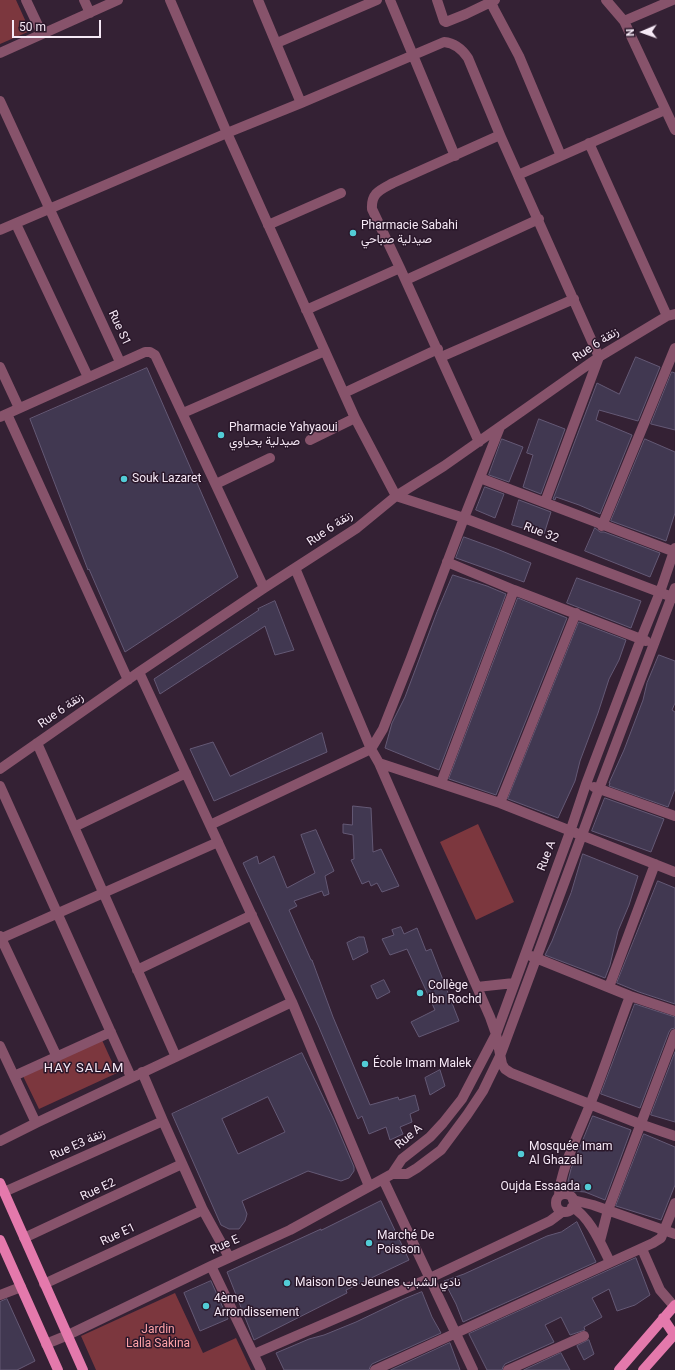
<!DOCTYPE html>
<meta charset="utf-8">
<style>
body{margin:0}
#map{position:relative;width:675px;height:1370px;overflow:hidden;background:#342134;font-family:Roboto,sans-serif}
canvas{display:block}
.north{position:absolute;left:623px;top:12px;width:40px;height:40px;-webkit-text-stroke:3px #2a172a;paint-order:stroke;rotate:268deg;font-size:11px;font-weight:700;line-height:16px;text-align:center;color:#f6e9f6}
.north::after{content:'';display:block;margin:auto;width:14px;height:18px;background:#f6e9f6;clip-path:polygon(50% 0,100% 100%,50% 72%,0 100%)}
.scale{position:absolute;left:12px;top:20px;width:89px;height:18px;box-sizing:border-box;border:2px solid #f6e9f6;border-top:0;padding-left:5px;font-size:12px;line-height:14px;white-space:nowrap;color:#f6e9f6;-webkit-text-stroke:3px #2a172a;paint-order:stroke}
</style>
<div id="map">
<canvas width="675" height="1370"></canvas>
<div class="north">N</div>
<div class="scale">50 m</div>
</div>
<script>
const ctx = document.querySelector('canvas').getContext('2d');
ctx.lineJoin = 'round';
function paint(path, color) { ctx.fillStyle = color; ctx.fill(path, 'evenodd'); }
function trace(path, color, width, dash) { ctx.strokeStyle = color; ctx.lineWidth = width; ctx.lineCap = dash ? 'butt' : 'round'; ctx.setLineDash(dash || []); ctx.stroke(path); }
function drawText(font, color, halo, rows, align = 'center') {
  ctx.font = font + ' Roboto,Vazirmatn,sans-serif'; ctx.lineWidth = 3; ctx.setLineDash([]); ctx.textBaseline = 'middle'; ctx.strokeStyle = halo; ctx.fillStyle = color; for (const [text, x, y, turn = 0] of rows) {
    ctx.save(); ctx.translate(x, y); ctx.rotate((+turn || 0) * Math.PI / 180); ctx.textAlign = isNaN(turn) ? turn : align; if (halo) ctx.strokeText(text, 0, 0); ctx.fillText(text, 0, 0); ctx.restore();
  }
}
const green = new Path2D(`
 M0,0H16L30,31L0,44Z
 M478,824L514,902L476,920L440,842Z
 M102,1040L117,1073L39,1109L23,1076Z
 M175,1293L203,1353L236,1338L251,1370H96L81,1336Z`);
const building = new Path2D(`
 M636,357L660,367L638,421L599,410L596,420L632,435L600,514L579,505L556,497L555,500L553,499L597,383L619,394Z
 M147,368L238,577L180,616L125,652L89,569L88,570L30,419Z
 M672,372L675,373V430L651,424Z
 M539,419L565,429L541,494L523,487L533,455L527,453Z
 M502,439L523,447L509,482L489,475Z
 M645,439L675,452V513L666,541L611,521Z
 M485,487L504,494L495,518L476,510Z
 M519,500L551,512L544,534L512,525Z
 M595,528L600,532H604L660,553L650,577L585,551Z
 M464,537L497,549L531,563L524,582L456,558Z
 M453,575L487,586L506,594L439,770L385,748L392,723L405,697L437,612Z
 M577,578L641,601L631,628L567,603Z
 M518,598L567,618L496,795L449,779Z
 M275,601L294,650L275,655L265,626L160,694L154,679L259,610L258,609Z
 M579,622L626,640L619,660L609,679L598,713L580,761L575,781L558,818L508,799Z
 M659,655L675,661V703L672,710L675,712V789L668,807L609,786L610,783H609L624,750L643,700L647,683Z
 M322,733L327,752L214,801L190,749L213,742L230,776Z
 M605,798L664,819L651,852L592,831Z
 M353,806L371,808L373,852L381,849L399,886L382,892L377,883L371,886L369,881L362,884L351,860L354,859L353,835L343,833V824L352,825Z
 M316,830L334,871L325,876L329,894L324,896L322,891L294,901L297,906L289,910L311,960H312L333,1017L370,1105L398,1097L399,1100L415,1095L419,1110L410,1114L412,1122L400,1127L403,1134L390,1140L386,1127L369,1134L362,1116L358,1119L318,1025L243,863L257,856L259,864L274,856L287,888L315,873L301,835Z
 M583,854L638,876L629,905L618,931L610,965L605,978L545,955L552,941L571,893Z
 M658,881L675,888V1004L639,992L617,983Z
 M401,927L404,934L417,928L426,951L431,949L459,1021L419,1037L411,1022L435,1010L407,949L390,955L382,939L394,935L392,930Z
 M359,937H364L368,952L353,960L347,943Z
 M384,980L390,992L377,999L371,986Z
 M635,1004L675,1017V1028L671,1029L669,1032L640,1108L601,1094Z
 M675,1052V1122L651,1115Z
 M302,1053L334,1120L354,1167V1171L349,1178L341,1181L308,1171L242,1201L247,1214L245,1221L239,1229H229L221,1225L172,1114ZM268,1097L285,1132L238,1154L222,1119Z
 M440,1070L445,1086L430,1095L425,1078Z
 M593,1116L631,1130L605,1200L585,1192L573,1191L568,1181L571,1169Z
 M644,1134L675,1147V1185L661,1220L616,1206Z
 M381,1201L409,1260L346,1290L347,1293L254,1340L227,1272L321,1229V1230Z
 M577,1222L596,1262L463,1322L456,1304L444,1281L464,1274L547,1236L561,1232Z
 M636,1258L650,1295L635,1305L617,1311L609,1289L592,1298L602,1317L584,1327L585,1330L570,1335L561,1317L545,1325L554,1342L505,1364L503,1367L502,1370H487L469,1334Z
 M211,1281L228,1319L200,1331L184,1293Z
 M422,1292L432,1317L441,1333L372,1364L370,1367L369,1370H284L276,1353L309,1339L324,1335L356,1322L404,1299Z
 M7,1299L35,1361L17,1370H0V1302Z
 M589,1340L594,1354L584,1360L577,1346Z
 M450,1343L460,1370H391Z
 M561,1353L570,1370H524Z`);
const minor = new Path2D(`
 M26,0L42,34
 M84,0L90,13
 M170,0L227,133L355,418L396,496L464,518L675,598
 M258,0L301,103
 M390,0L455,156
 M437,0L444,21L446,22L466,14L491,2
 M495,0L491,2L494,9L519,56L561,156
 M606,0L624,21L675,130
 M624,21L673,0
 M277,43L377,0
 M0,53L118,0
 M0,101L120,362
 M589,143L667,316
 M518,175L665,110
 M16,224L88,377
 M268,225L341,193
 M0,230L227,133L301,103L444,42C455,43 462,49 468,58L500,135
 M406,280L539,219
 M306,310L400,268
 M441,357L574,299
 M0,367L19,408
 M344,393L438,349
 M183,413L325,351
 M7,414L128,680
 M0,417L145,352H150L155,355L264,588
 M310,440L355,418
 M479,442L400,268L372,209C371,193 380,190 393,183L500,135L599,357L545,502
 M480,478L675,552
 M216,484L270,458
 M602,526L675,348
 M447,562L514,590L646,641
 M295,568L371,749L379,763L490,1017L496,1034L502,1064L505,1069L511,1073L640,1124L675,1136
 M139,672L292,1002L369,1186
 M37,743L176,1057
 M379,763L500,803L675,872
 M0,769L139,672L264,588L357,528L396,496L444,466L599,357L667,316L675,314
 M441,783L514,590
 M0,786L131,1077
 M594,787L675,816
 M500,803L576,613
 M210,825L371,749L383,729L411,658L464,518L500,427
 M74,827L186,773
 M0,936L57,1057
 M0,939L218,842
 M531,956L630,996L675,1011
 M137,970L252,915
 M477,987L514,983
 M609,987L655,864
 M0,1046L36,1123
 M142,1072L163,1121L203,1210L229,1257
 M14,1076L111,1032
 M0,1141L36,1123L292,1002
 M392,1174H407L417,1168L441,1150L467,1115L483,1091L500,1056L599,789L675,588
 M383,1179L473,1370
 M4,1192L163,1121
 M556 1203a9 9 0 1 1 18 0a9 9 0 1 1-18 0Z
 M559,1196C559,1173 580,1130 589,1107C604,1070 616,1033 630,996
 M573,1200L593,1205L675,1234
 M572,1207C590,1217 601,1244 610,1262
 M24,1238L182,1164
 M600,1241L608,1210L675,1034
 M642,1249L660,1290L673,1305
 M211,1266L261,1370
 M44,1284L203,1210
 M0,1295L21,1287
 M46,1344L68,1335L211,1266L290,1230L392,1174L402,1159L430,1137L443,1123L462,1099L496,1034L570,832L586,784L641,639L660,592L675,548
 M254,1354L430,1278L550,1221L562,1212
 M375,1370L653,1243L661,1238L675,1203
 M508,1370L584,1336`);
const major = new Path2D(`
 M0,1183L83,1370
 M0,1240L58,1370
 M663,1318L675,1336
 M619,1370L675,1305
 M643,1370L675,1334`);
const markers = [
 [353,233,4,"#52ccd6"],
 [221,435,4,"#52ccd6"],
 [124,479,4,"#52ccd6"],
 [420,993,4,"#52ccd6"],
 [365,1064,4,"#52ccd6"],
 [521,1154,4,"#52ccd6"],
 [588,1187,4,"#52ccd6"],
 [369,1243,4,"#52ccd6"],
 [287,1283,4,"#52ccd6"],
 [206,1306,4,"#52ccd6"]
];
const poiNames = [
 ["Pharmacie Sabahi",361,226],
 ["صيدلية صباحي",361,240],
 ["Pharmacie Yahyaoui",229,428],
 ["صيدلية يحياوي",229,442],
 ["Souk Lazaret",132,479],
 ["Collège",428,986],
 ["Ibn Rochd",428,1000],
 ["École Imam Malek",373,1064],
 ["Mosquée Imam",529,1147],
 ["Al Ghazali",529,1161],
 ["Oujda Essaada",580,1187,"right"],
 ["Marché De",377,1236],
 ["Poisson",377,1250],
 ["Maison Des Jeunes نادي الشباب",295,1283],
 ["4ème",214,1299],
 ["Arrondissement",214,1313]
];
const streetNames = [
 ["Rue S1",119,328,65],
 ["Rue 6 زنقة",596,345,-33],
 ["Rue 6 زنقة",330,529,-34],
 ["Rue 32",541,533,21],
 ["Rue 6 زنقة",61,711,-35],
 ["Rue A",547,856,-69],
 ["Rue A",409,1137,-40],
 ["Rue E3 زنقة",78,1145,-24],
 ["Rue E2",98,1190,-25],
 ["Rue E1",118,1235,-25],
 ["Rue E",225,1245,-24]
];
const parkNames = [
 ["Jardin",158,1330],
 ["Lalla Sakina",158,1344]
];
const neighbourhoodNames = [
 ["HAY SALAM",84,1069]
];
paint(green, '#7c373e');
paint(building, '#413851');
trace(building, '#645975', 1);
trace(minor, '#87536b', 10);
trace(major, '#e479ac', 10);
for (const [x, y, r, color] of markers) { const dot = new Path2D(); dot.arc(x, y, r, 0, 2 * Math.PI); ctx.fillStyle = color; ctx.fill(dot); trace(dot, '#2a172a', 1.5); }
drawText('12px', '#f6e9f6', '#2a172a', poiNames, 'left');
drawText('12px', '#f6e9f6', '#2a172a', streetNames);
drawText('12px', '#ffa2a7', '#2a172a', parkNames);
ctx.letterSpacing = '1px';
drawText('13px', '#f6e9f6', '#2a172a', neighbourhoodNames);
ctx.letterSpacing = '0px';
</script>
